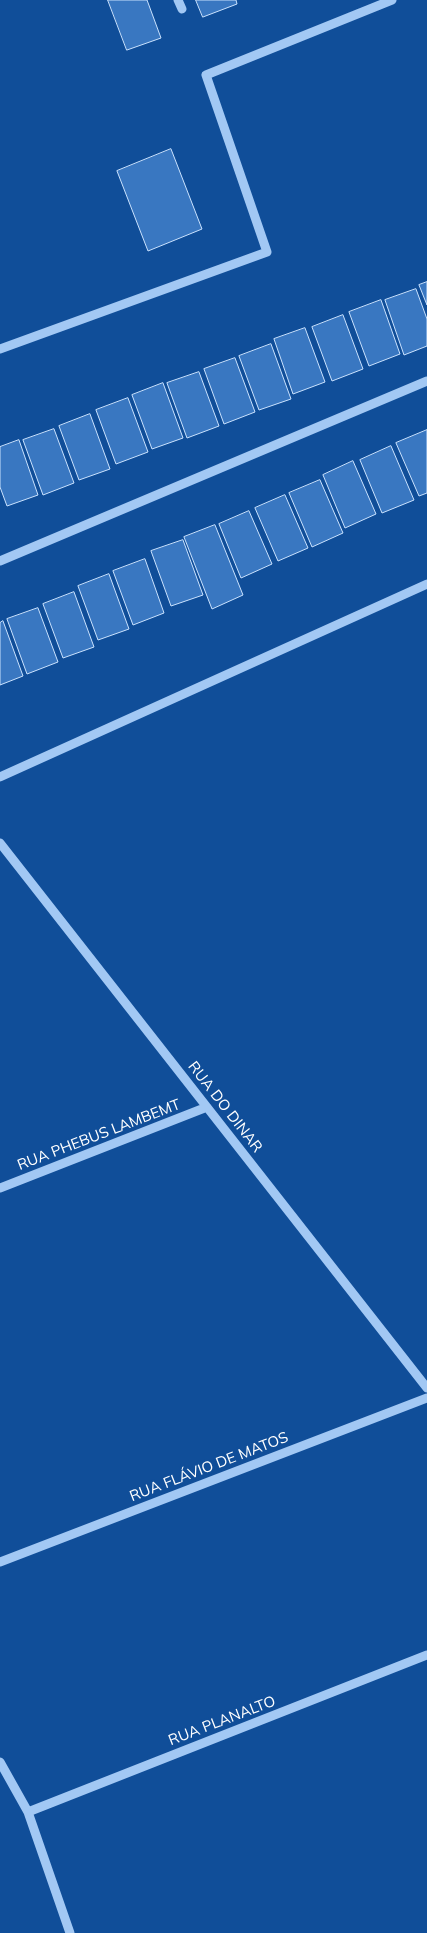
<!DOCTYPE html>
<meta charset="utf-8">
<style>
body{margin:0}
canvas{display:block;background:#104e99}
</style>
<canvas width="427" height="1933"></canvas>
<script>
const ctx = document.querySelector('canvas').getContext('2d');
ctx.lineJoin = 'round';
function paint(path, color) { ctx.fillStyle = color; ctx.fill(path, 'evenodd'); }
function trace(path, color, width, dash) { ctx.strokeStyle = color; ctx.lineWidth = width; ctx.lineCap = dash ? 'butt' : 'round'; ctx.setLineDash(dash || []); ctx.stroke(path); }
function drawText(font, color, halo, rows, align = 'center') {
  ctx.font = font + ' Mulish,sans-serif'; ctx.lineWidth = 5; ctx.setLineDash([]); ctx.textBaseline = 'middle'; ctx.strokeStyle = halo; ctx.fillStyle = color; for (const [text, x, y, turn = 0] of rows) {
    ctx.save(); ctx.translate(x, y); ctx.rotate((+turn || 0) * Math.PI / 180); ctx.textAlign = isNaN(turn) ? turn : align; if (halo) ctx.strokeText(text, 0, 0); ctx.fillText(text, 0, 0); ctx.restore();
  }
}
const building = new Path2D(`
 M108,0H147L161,38L127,50Z
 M196,0H236L237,4L203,17Z
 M171,149L202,229L148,251L117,171Z
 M427,282V305L419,285Z
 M416,289L427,319V346L404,355L385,300Z
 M381,300L400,354L369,366L349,312Z
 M343,315L363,369L332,381L312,327Z
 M305,328L325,382L293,394L274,339Z
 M271,344L291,399L259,410L239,356Z
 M235,358L255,412L224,424L204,369Z
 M199,372L219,426L187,438L167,383Z
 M163,383L183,438L152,449L132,395Z
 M128,398L148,452L116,464L96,410Z
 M90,414L110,469L79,480L59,426Z
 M54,429L74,483L43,495L23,440Z
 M427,430V493L419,496L396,443Z
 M19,440L38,495L7,506L0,487V447Z
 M391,446L414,500L382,513L360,460Z
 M353,461L376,514L345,528L323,475Z
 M320,480L343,533L312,547L289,493Z
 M285,495L308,548L278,561L255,508Z
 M249,511L272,564L241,578L219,524Z
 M215,525L243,595L212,609L184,537Z
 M183,540L203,595L171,606L151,551Z
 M145,559L164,613L133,625L113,571Z
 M109,574L129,629L98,640L78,586Z
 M74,592L94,647L63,658L43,604Z
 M38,608L58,662L27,674L7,619Z
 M3,621L23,676L0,685V623Z`);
const minor = new Path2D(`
 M178,0L182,9
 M0,349L267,252L206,75L392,0
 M0,561L427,381
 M0,777L427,584
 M0,843L427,1388
 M0,1188L207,1107
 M0,1562L427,1398
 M0,1762L28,1812L70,1933
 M28,1812L427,1655`);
const streetNames = [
 ["RUA DO DINAR",225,1107,52],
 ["RUA PHEBUS LAMBEMT",99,1135,-21],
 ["RUA FLÁVIO DE MATOS",209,1467,-21],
 ["RUA PLANALTO",222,1721,-21]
];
paint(building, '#3977c1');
trace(building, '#cae2fe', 1);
trace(minor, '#a2c8f4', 9);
drawText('15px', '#fff', '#104e99', streetNames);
</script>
